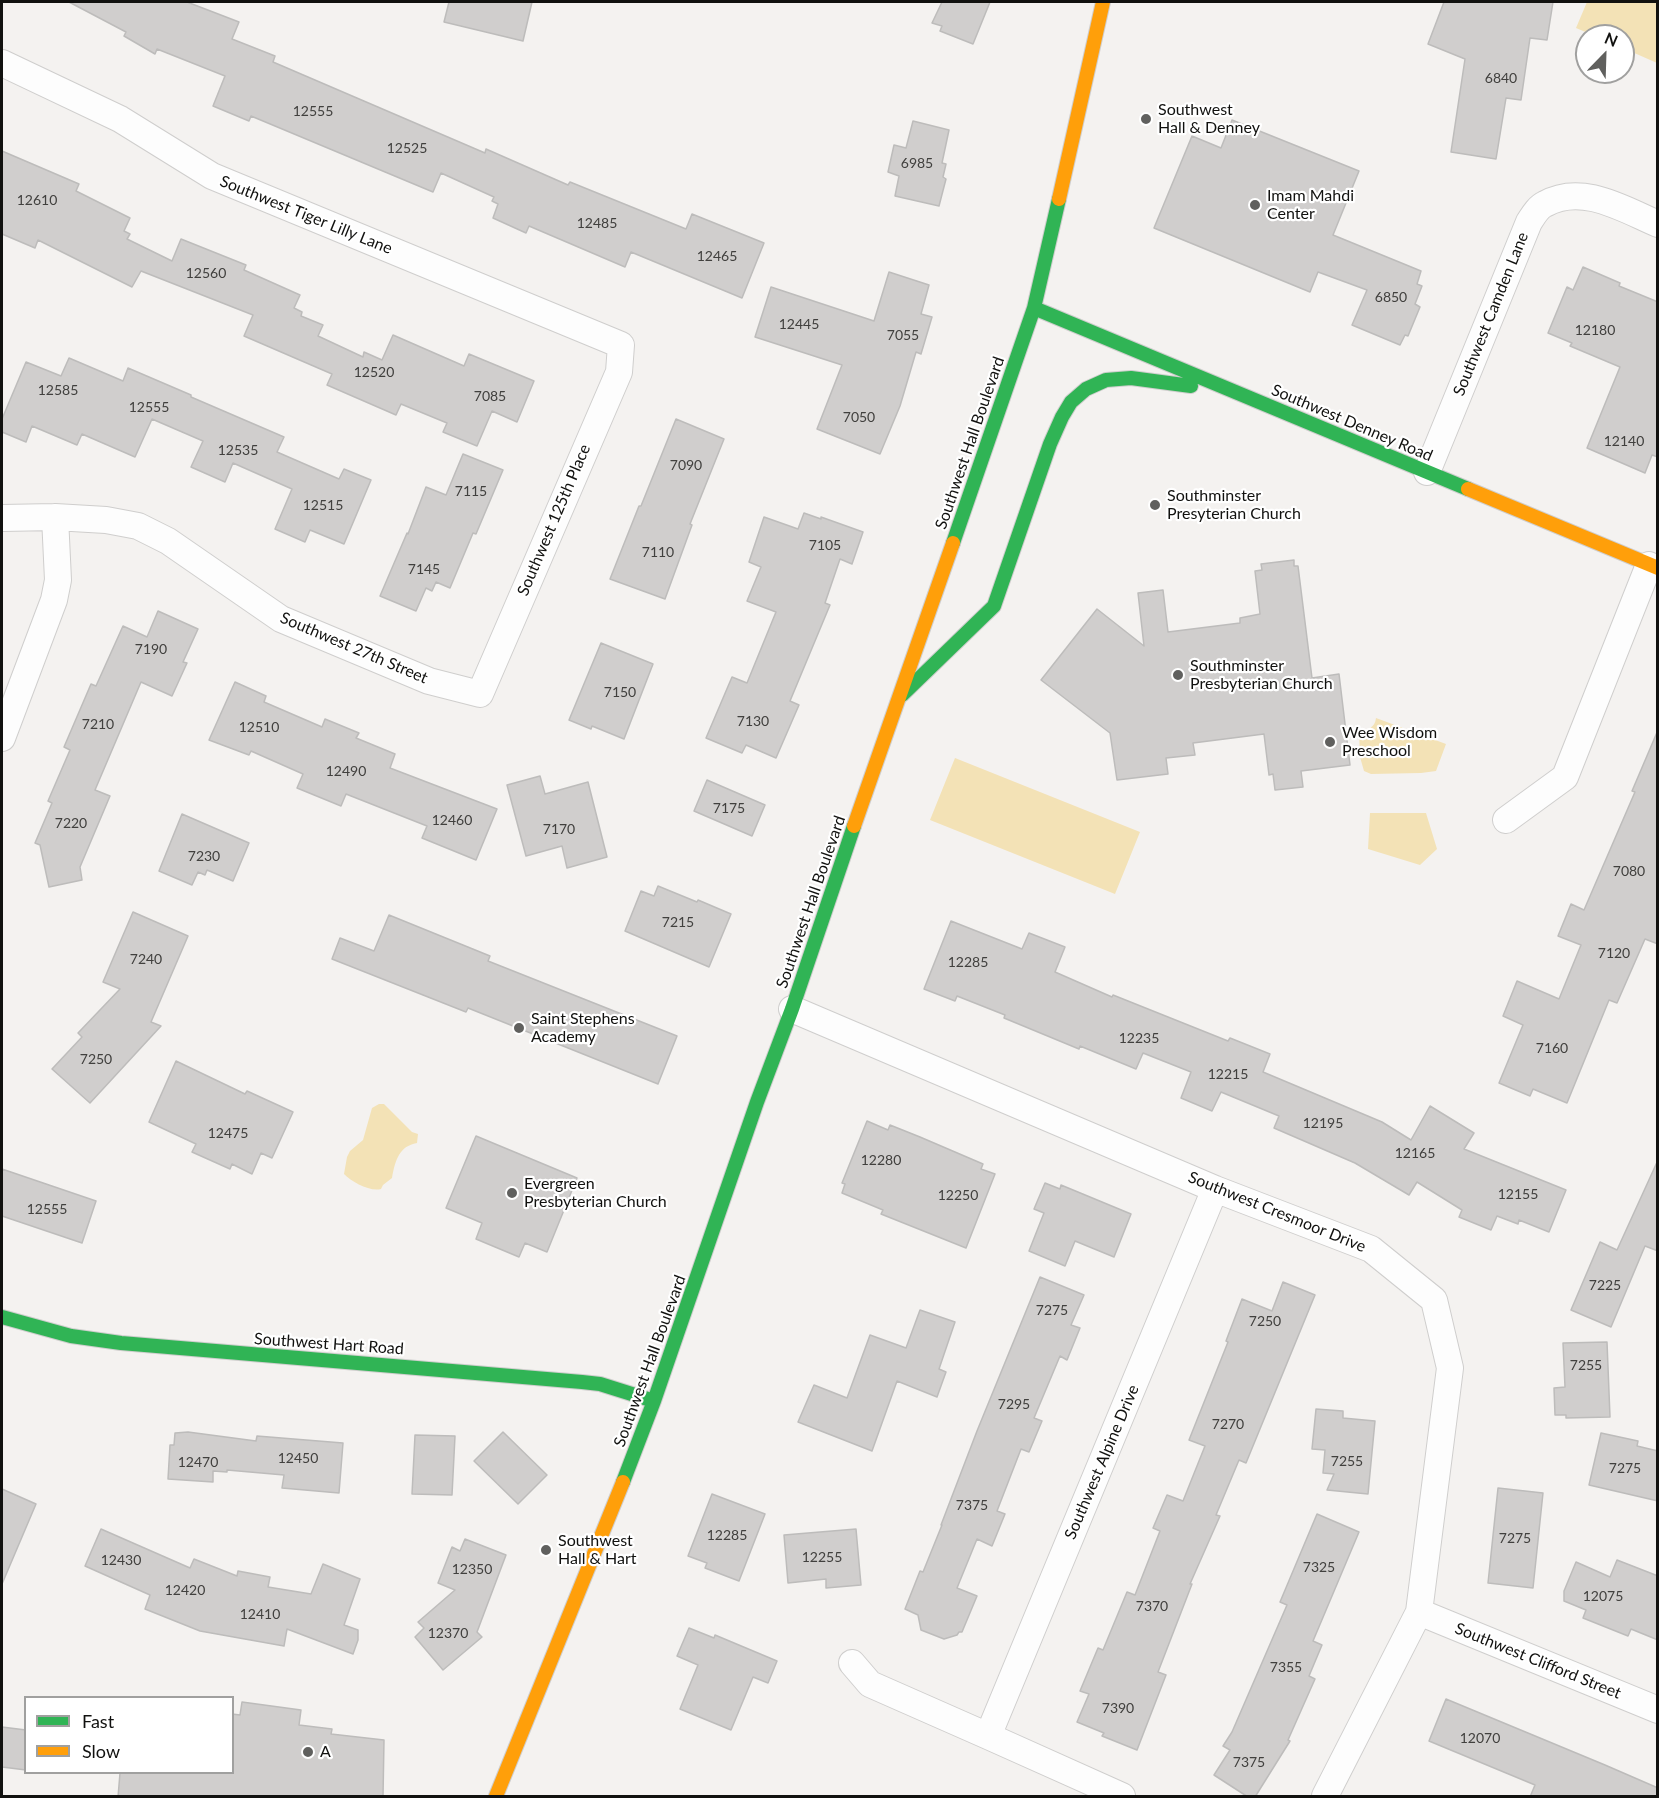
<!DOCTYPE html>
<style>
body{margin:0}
#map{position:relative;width:1659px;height:1798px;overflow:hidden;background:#f4f2f0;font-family:Lato,sans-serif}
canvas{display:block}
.frame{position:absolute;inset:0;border:3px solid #11110f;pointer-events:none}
.legend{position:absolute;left:24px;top:1696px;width:210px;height:78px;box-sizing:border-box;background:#fff;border:2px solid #a0a09f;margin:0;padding:8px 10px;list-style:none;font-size:18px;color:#11110f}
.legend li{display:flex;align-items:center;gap:12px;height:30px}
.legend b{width:30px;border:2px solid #a0a09f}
.north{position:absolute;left:1575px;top:24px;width:60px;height:60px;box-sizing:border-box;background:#fff;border:2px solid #a0a09f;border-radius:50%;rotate:23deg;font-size:16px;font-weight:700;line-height:24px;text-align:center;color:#11110f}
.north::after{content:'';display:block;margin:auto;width:21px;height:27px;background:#60605e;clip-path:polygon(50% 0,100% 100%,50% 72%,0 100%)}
</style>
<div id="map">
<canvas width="1659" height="1798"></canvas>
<div class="frame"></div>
<ul class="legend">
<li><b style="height:8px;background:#30b455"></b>Fast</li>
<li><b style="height:8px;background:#ff9f0a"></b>Slow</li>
</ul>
<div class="north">N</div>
</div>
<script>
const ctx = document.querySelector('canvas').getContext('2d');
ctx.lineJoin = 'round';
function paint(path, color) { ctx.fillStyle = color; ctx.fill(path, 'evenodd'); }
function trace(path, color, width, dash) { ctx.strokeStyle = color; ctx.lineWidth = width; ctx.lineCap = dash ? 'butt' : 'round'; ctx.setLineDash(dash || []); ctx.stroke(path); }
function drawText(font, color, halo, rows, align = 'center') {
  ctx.font = font + ' Lato,sans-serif'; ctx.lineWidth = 4.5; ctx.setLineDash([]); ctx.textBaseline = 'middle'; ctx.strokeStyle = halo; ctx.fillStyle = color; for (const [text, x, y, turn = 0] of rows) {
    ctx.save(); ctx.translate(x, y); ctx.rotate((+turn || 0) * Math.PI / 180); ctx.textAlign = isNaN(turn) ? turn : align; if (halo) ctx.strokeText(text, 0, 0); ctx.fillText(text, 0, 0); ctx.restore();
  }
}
const green = new Path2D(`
 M1587,2H1657V63L1623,48V36H1595L1576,28Z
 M1376,718L1446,744L1436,771L1421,773L1371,774L1364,771L1360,757L1359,732C1368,729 1375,728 1376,718Z
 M955,758L1140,832L1115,894L930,820Z
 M1370,813H1426L1437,849L1420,865L1368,849Z
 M379,1104H384L412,1132L418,1134L417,1143C399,1146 395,1161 392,1178L383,1185L381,1189C370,1192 352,1182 344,1174L347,1157L350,1151L363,1140L372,1108Z`);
const building = new Path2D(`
 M69,2H187L239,22L232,39L275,56L273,62L485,153L486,149L568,185L570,182L686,229L692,214L764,243L742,298L631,252L625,267L529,226L526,233L493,218L498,204L492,201L494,197L441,173L433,192L251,116L249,121L213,106L225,76L157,49L155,54L124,36L126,32Z
 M449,2H532L523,41L444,22Z
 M942,2H990L973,44L940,31L942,26L932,23Z
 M1444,2H1553L1547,40L1530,38L1521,100L1506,98L1496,159L1451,152L1465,59L1428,44Z
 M1232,120L1359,171L1333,235L1421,271L1417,284L1422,286L1415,304L1420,307L1408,336L1405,335L1400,345L1352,325L1367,290L1318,272L1310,292L1154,228L1192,136L1221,148Z
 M913,121L949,130L942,163L946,164L943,177L946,179L939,206L895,196L899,176L888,172L894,145L906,148Z
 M2,151L79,184L76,191L130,218L124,231L130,234L127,239L172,261L181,239L246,265L244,270L300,295L294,308L302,312L301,316L323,325L318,336L363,357L364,352L382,360L393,335L464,366L469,354L534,381L517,422L492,411L477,446L443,432L447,423L401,404L396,415L327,385L332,374L244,336L253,315L141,271L132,287L38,240L35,248L2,234Z
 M1583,267L1620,283L1619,286L1658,302V457L1652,455L1645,473L1587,448L1620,367L1570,346L1572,343L1548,333L1567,287L1573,290Z
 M889,272L929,285L921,314L932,317L921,354L916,352L900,406L880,454L817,429L842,365L755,337L771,287L874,321Z
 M69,358L123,381L128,368L191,395V397L284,437L277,452L339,479L344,469L371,480L344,544L310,530L305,542L275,529L292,489L233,463L225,482L191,467L203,441L152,419L135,457L82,434L77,445L32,426L26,442L2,432V419L26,362L61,376Z
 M676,419L724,439L690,524L692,525L665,599L610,579L639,506H641Z
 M463,454L503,470L476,534L473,533L450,588L436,582L432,591L426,588L416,611L380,596L407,533L408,534L426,487L446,495Z
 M804,513L821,519V517L863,532L852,564L840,559L825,603L830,605L790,701L799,705L776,758L746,745L742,753L706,738L732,677L747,683L776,612L747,601L761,567L749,562L764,517L798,529Z
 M1294,560V566H1298L1312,678L1339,674L1350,765L1301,771L1303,787L1275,790L1273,774L1269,775L1264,734L1193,743L1195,755L1166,758L1168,774L1117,780L1110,733L1041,680L1097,609L1144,646L1138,593L1163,590L1168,632L1240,623V618L1260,614L1255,571L1262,570L1261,564Z
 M158,611L198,629L183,662L187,663L172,696L141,682L95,790L110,796L80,867L82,880L49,887L40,845L35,843L52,803L48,801L70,750L64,747L91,684L96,686L123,626L147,637Z
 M601,643L653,664L624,739L592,726L591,729L569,720Z
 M235,682L266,696L264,702L322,727L325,719L359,733L356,738L395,754L390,768L497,809L476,860L422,838L427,826L346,794L341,806L297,788L303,774L251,751L249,755L209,740Z
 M1658,730V944L1645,939L1617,1003L1609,1000L1567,1103L1533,1089L1530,1096L1499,1083L1523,1025L1503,1016L1517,981L1559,999L1581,945L1558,936L1571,904L1584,910L1635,792L1632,791Z
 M540,776L545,794L588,782L607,857L567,868L562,846L526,856L507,785Z
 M707,780L765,805L752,836L694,811Z
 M182,814L249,843L233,881L207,870L205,875L198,872L192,885L159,871Z
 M658,886L697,902L698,900L731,914L709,967L625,931L641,891L654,896Z
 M133,912L188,936L151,1022L161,1026L90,1103L52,1069L82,1037L78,1033L120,989L103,982Z
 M389,915L490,956L488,961L677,1036L658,1084L468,1008L466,1012L332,959L340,938L374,951Z
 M951,921L1022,949L1029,933L1065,947L1055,972L1112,997L1113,995L1228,1041L1230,1038L1270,1054L1263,1072L1382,1122L1411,1140L1430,1106L1474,1133L1464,1149L1566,1190L1549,1232L1519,1220L1518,1224L1497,1216L1491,1230L1459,1217L1462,1210L1417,1182L1409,1195L1355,1163L1274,1128L1279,1116L1221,1092L1212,1111L1181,1098L1191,1072L1143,1053L1136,1069L1080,1046L1079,1049L1004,1018L1005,1015L957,996L955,1001L924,989Z
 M176,1061L245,1094L247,1091L293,1112L272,1158L261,1153L252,1174L232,1164L230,1169L192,1152L196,1144L149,1122Z
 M867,1121L888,1130L890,1125L920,1137L983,1164L981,1169L995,1174L966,1248L881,1214L883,1210L842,1193L845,1184L842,1183Z
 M476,1136L577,1178L547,1252L525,1243L519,1257L476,1239L482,1223L446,1208Z
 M1658,1160V1251L1645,1246L1611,1327L1571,1310L1600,1242L1617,1250Z
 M2,1169L96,1201L82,1243L2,1216Z
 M1045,1183L1060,1189L1061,1185L1131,1214L1114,1257L1075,1241L1065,1266L1029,1251L1044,1213L1034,1209Z
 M1040,1277L1084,1295L1071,1325L1080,1328L1067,1360L1060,1356L1034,1418L1042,1421L1029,1452L1021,1449L997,1511L1005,1514L992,1546L977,1539L957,1588L977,1596L962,1632H959L957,1635L944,1639L921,1630L918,1615L905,1609L920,1571L923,1572L942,1525H941L977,1431Z
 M1283,1282L1315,1295L1246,1463L1239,1460L1216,1515L1220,1516L1190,1584H1192L1158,1672L1166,1675L1137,1750L1102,1736L1104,1733L1077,1722L1089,1694L1080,1691L1098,1648L1103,1650L1127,1592L1135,1595L1160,1531L1153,1528L1167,1495L1183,1501L1205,1446L1189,1440L1228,1342L1226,1341L1242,1299L1272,1311Z
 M920,1310L955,1322L939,1369L946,1372L937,1397L897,1381L872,1451L798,1422L814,1385L847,1398L870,1335L906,1348Z
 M1607,1342L1610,1417L1566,1418V1415H1555L1554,1388L1565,1387L1563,1343Z
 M1316,1409L1343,1411V1418L1375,1421L1368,1494L1327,1490L1334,1474L1323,1473L1325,1450L1312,1449Z
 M188,1432L256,1441L257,1436L343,1443L339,1493L282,1488L284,1475L227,1470V1472L213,1471V1482L168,1479L170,1445H174L175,1433Z
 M503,1432L547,1475L518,1504L474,1461Z
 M1601,1433L1638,1441L1637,1446L1658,1451V1501L1589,1485Z
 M415,1435L455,1436L452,1495L412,1494Z
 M1498,1488L1543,1493L1533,1588L1488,1583Z
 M2,1489L36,1504L2,1584Z
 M712,1494L765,1514L739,1581L705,1568L707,1563L688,1556Z
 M1317,1514L1359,1532L1313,1641L1322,1645L1309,1676L1315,1679L1288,1740L1290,1741L1255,1797H1248L1214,1775L1230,1750L1223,1746L1232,1732L1287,1605L1280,1602Z
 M101,1529L190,1568L194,1559L237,1576L238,1571L270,1577L268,1587L311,1594L323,1564L360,1579L344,1625L358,1630V1640L353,1654L287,1629L284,1646L200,1631L145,1609L150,1595L85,1566Z
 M856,1529L861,1585L826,1588V1579L788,1583L784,1535Z
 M465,1539L506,1555L477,1632L482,1637L443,1670L415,1637L424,1628L418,1622L455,1590L438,1583L452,1547L460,1551Z
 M1617,1560L1658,1576V1640L1631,1629L1628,1636L1583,1618L1586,1610L1564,1601V1591L1576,1562L1610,1577Z
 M689,1628L714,1638L715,1635L777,1661L768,1683L753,1677L731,1730L680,1709L698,1665L677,1656Z
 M1446,1699L1605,1765L1658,1788V1797H1530L1535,1785L1429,1741Z
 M242,1702L301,1710L299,1725L332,1729L331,1734L384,1740L383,1797H118L120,1773H232V1714L240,1715Z
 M2,1727L26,1730V1770L2,1767Z`);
const street = new Path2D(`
 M2,63L120,119L212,176L621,345L619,372L480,694L429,681L281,619L168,541L138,526L106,520L55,517L2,518
 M1427,472L1529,222C1533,216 1538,207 1545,204C1582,183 1623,209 1658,224
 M2,738L54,600L58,580L55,517
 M1506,820L1565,777L1649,565
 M792,1009L1215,1189L1371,1249L1434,1300L1450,1368L1419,1612L1325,1796
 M1419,1612L1658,1710
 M852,1663L870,1684L988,1736L1122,1796
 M988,1736L1215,1189`);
const fast = new Path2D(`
 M1034,308L1468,489
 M953,543L1034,308L1059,199
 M902,695L994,606L1050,444L1062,417L1071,402L1086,389L1106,380L1131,378L1191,386
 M2,1317L71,1336L121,1343L582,1382L600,1384L654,1401
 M623,1482L654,1401L757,1102L792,1009L854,826`);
const slow = new Path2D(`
 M1059,199L1103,2
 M1468,489L1658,568
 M854,826L953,543
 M496,1796L623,1482`);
const markers = [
 [1146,119,6,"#60605e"],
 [1255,205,6,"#60605e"],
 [1155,505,6,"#60605e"],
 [1178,675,6,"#60605e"],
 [1330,742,6,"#60605e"],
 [519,1028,6,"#60605e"],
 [512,1193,6,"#60605e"],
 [546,1550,6,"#60605e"],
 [308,1752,6,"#60605e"]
];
const numberNames = [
 ["6840",1501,78],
 ["12555",313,111],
 ["12525",407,148],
 ["6985",917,163],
 ["12610",37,200],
 ["12485",597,223],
 ["12465",717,256],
 ["12560",206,273],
 ["6850",1391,297],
 ["12445",799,324],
 ["12180",1595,330],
 ["7055",903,335],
 ["12520",374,372],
 ["12585",58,390],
 ["7085",490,396],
 ["12555",149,407],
 ["7050",859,417],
 ["12140",1624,441],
 ["12535",238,450],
 ["7090",686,465],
 ["7115",471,491],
 ["12515",323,505],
 ["7105",825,545],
 ["7110",658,552],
 ["7145",424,569],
 ["7190",151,649],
 ["7150",620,692],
 ["7130",753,721],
 ["7210",98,724],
 ["12510",259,727],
 ["12490",346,771],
 ["7175",729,808],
 ["12460",452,820],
 ["7220",71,823],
 ["7170",559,829],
 ["7230",204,856],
 ["7080",1629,871],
 ["7215",678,922],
 ["7120",1614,953],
 ["7240",146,959],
 ["12285",968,962],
 ["12235",1139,1038],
 ["7160",1552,1048],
 ["7250",96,1059],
 ["12215",1228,1074],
 ["12195",1323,1123],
 ["12475",228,1133],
 ["12165",1415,1153],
 ["12280",881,1160],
 ["12155",1518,1194],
 ["12250",958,1195],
 ["12555",47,1209],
 ["7225",1605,1285],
 ["7275",1052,1310],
 ["7250",1265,1321],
 ["7255",1586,1365],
 ["7295",1014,1404],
 ["7270",1228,1424],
 ["12450",298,1458],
 ["7255",1347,1461],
 ["12470",198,1462],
 ["7275",1625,1468],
 ["7375",972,1505],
 ["12285",727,1535],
 ["7275",1515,1538],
 ["12255",822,1557],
 ["12430",121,1560],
 ["7325",1319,1567],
 ["12350",472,1569],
 ["12420",185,1590],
 ["12075",1603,1596],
 ["7370",1152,1606],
 ["12410",260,1614],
 ["12370",448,1633],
 ["7355",1286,1667],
 ["7390",1118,1708],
 ["12070",1480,1738],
 ["7375",1249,1762]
];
const poiNames = [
 ["Southwest",1158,110],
 ["Hall & Denney",1158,128],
 ["Imam Mahdi",1267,196],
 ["Center",1267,214],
 ["Southminster",1167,496],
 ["Presyterian Church",1167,514],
 ["Southminster",1190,666],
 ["Presbyterian Church",1190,684],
 ["Wee Wisdom",1342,733],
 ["Preschool",1342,751],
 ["Saint Stephens",531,1019],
 ["Academy",531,1037],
 ["Evergreen",524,1184],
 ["Presbyterian Church",524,1202],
 ["Southwest",558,1541],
 ["Hall & Hart",558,1559],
 ["A",320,1752]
];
const streetNames = [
 ["Southwest Tiger Lilly Lane",306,215,22],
 ["Southwest Camden Lane",1491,314,-68],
 ["Southwest Denney Road",1352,423,23],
 ["Southwest Hall Boulevard",970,443,-71],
 ["Southwest 125th Place",554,520,-67],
 ["Southwest 27th Street",354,648,23],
 ["Southwest Hall Boulevard",811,902,-71],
 ["Southwest Cresmoor Drive",1277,1212,22],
 ["Southwest Hart Road",329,1344,4],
 ["Southwest Hall Boulevard",650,1361,-70],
 ["Southwest Alpine Drive",1102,1462,-67],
 ["Southwest Clifford Street",1538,1661,22]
];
paint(green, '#f3e2b6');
paint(building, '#d0cecd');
trace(building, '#bdbcbb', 1.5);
trace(street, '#cfcecd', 28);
trace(fast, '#cfcecd', 16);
trace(slow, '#cfcecd', 16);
trace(street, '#fdfdfd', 26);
trace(fast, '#30b455', 14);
trace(slow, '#ff9f0a', 14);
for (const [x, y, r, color] of markers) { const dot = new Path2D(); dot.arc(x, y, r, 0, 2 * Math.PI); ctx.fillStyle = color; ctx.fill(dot); trace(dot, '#fff', 2); }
drawText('14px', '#41403e', null, numberNames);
drawText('16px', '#11110f', '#fff', poiNames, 'left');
drawText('16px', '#11110f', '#fff', streetNames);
</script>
